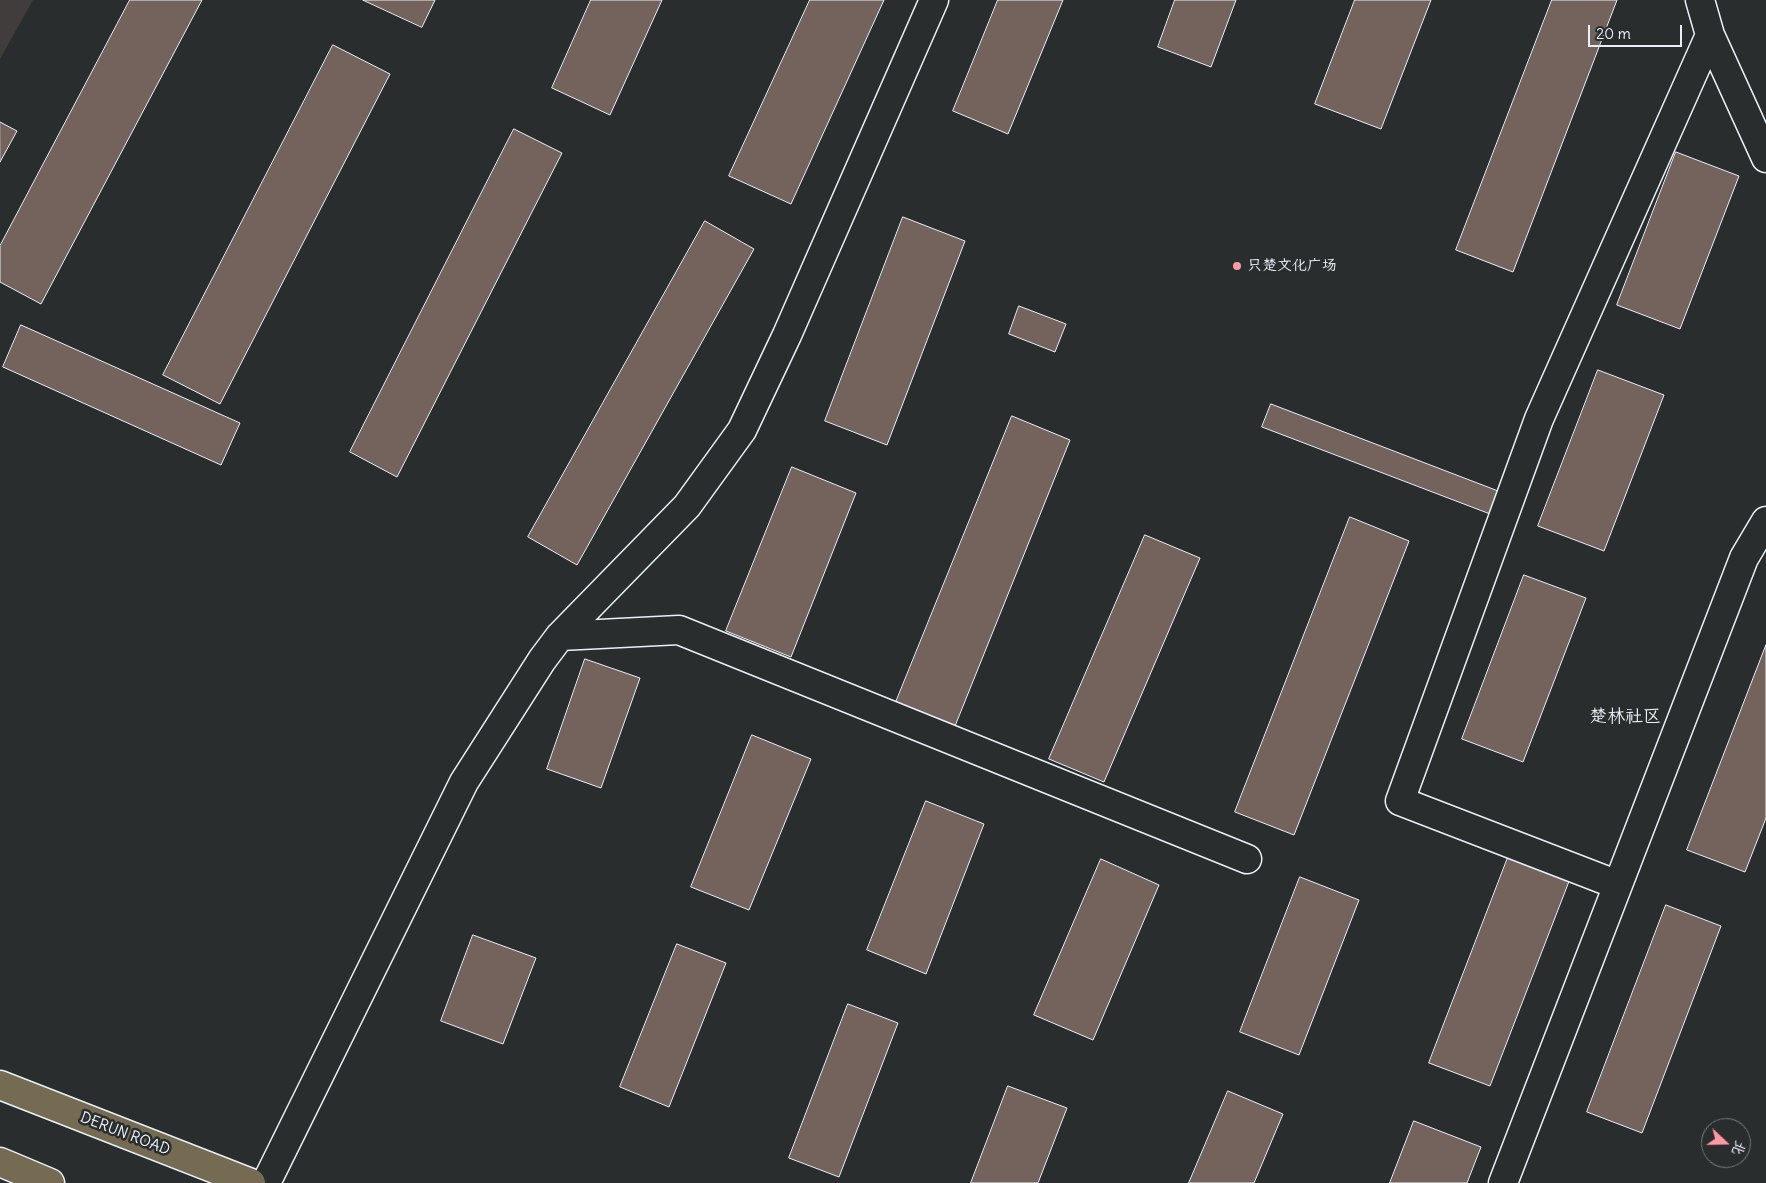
<!DOCTYPE html>
<meta charset="utf-8">
<style>
body{margin:0}
#map{position:relative;width:1766px;height:1183px;overflow:hidden;background:#2a2d2e;font-family:Delius,"LXGW WenKai TC",sans-serif}
canvas{display:block}
.north{position:absolute;left:1701px;top:1118px;width:50px;height:50px;box-sizing:border-box;background:#2a2d2e;border:1px solid #767b7f;border-radius:50%;rotate:111deg;font-size:14px;font-weight:700;line-height:20px;text-align:center;color:#e8f1f8}
.north::after{content:'';display:block;margin:auto;width:18px;height:22px;background:#ff9aa2;clip-path:polygon(50% 0,100% 100%,50% 72%,0 100%)}
.scale{position:absolute;left:1588px;top:25px;width:94px;height:22px;box-sizing:border-box;border:2px solid #e8f1f8;border-top:0;padding-left:6px;font-size:15px;line-height:18px;white-space:nowrap;color:#e8f1f8;-webkit-text-stroke:4px #2a2d2e;paint-order:stroke}
</style>
<div id="map">
<canvas width="1766" height="1183"></canvas>
<div class="north">北</div>
<div class="scale">20 m</div>
</div>
<script>
const ctx = document.querySelector('canvas').getContext('2d');
ctx.lineJoin = 'round';
function paint(path, color) { ctx.fillStyle = color; ctx.fill(path, 'evenodd'); }
function trace(path, color, width, dash) { ctx.strokeStyle = color; ctx.lineWidth = width; ctx.lineCap = dash ? 'butt' : 'round'; ctx.setLineDash(dash || []); ctx.stroke(path); }
function drawText(font, color, halo, rows, align = 'center') {
  ctx.font = font + ' Delius,"LXGW WenKai TC",sans-serif'; ctx.lineWidth = 5; ctx.setLineDash([]); ctx.textBaseline = 'middle'; ctx.strokeStyle = halo; ctx.fillStyle = color; for (const [text, x, y, turn = 0] of rows) {
    ctx.save(); ctx.translate(x, y); ctx.rotate((+turn || 0) * Math.PI / 180); ctx.textAlign = isNaN(turn) ? turn : align; if (halo) ctx.strokeText(text, 0, 0); ctx.fillText(text, 0, 0); ctx.restore();
  }
}
const built = new Path2D(`
 M0,0H33L0,59Z`);
const building = new Path2D(`
 M130,0H202L41,304L0,282V246Z
 M363,0H435L422,27Z
 M591,0H662L610,115L552,88Z
 M810,0H884L791,204L729,176Z
 M998,0H1063L1008,134L953,111Z
 M1175,0H1236L1211,67L1158,47Z
 M1355,0H1431L1381,129L1315,104Z
 M1552,0H1617L1513,272L1456,250Z
 M333,45L390,74L220,404L163,375Z
 M0,122L17,131L0,162Z
 M514,129L562,153L397,477L350,452Z
 M1676,152L1739,176L1680,329L1617,305Z
 M903,217L965,241L887,445L825,421Z
 M705,221L754,249L577,565L528,537Z
 M1019,306L1066,324L1055,352L1009,334Z
 M21,325L240,423L221,465L3,367Z
 M1598,370L1664,395L1604,551L1538,526Z
 M1271,404L1506,494L1498,517L1262,427Z
 M1012,416L1070,440L953,731L894,707Z
 M792,467L856,493L791,657L726,631Z
 M1350,517L1409,541L1294,835L1235,812Z
 M1145,535L1200,558L1104,782L1049,759Z
 M1524,575L1586,598L1523,762L1462,739Z
 M1766,645V818L1745,872L1687,850Z
 M585,659L640,678L601,788L547,769Z
 M752,735L811,759L749,910L691,887Z
 M926,801L984,824L926,974L867,950Z
 M1512,847L1573,871L1490,1086L1429,1063Z
 M1101,859L1159,885L1093,1040L1034,1015Z
 M1300,877L1359,900L1299,1055L1240,1032Z
 M1666,905L1721,926L1642,1133L1587,1112Z
 M473,935L536,958L503,1044L441,1021Z
 M677,944L726,963L669,1107L620,1087Z
 M848,1004L898,1023L839,1177L789,1158Z
 M1008,1086L1067,1108L1038,1183H971Z
 M1228,1091L1283,1114L1254,1183H1189Z
 M1414,1121L1481,1147L1467,1183H1390Z`);
const minor = new Path2D(`
 M1700,0L1710,35L1766,158
 M560,636L679,630L1247,859
 M1618,885L1400,801L1539,419L1710,35
 M266,1183L464,782L542,660L560,636L687,506L742,430L787,335L934,0
 M1503,1183L1744,558L1766,521`);
const major = new Path2D(`
 M0,1085L251,1183
 M0,1162L50,1183`);
const markers = [
 [1237,266,5,"#ff9aa2"]
];
const poiNames = [
 ["只楚文化广场",1247,266]
];
const streetNames = [
 ["DERUN ROAD",125,1134,21]
];
const quarterNames = [
 ["楚林社区",1625,717]
];
paint(built, '#403d3c');
paint(building, '#74625d');
trace(building, '#e8f1f8', 1);
trace(minor, '#e8f1f8', 31);
trace(major, '#e8f1f8', 31);
trace(minor, '#2a2d2e', 28);
trace(major, '#746b52', 28);
for (const [x, y, r, color] of markers) { const dot = new Path2D(); dot.arc(x, y, r, 0, 2 * Math.PI); ctx.fillStyle = color; ctx.fill(dot); trace(dot, '#2a2d2e', 2); }
drawText('15px', '#e8f1f8', '#2a2d2e', poiNames, 'left');
drawText('15px', '#e8f1f8', '#2a2d2e', streetNames);
drawText('18px', '#e8f1f8', '#2a2d2e', quarterNames);
</script>
